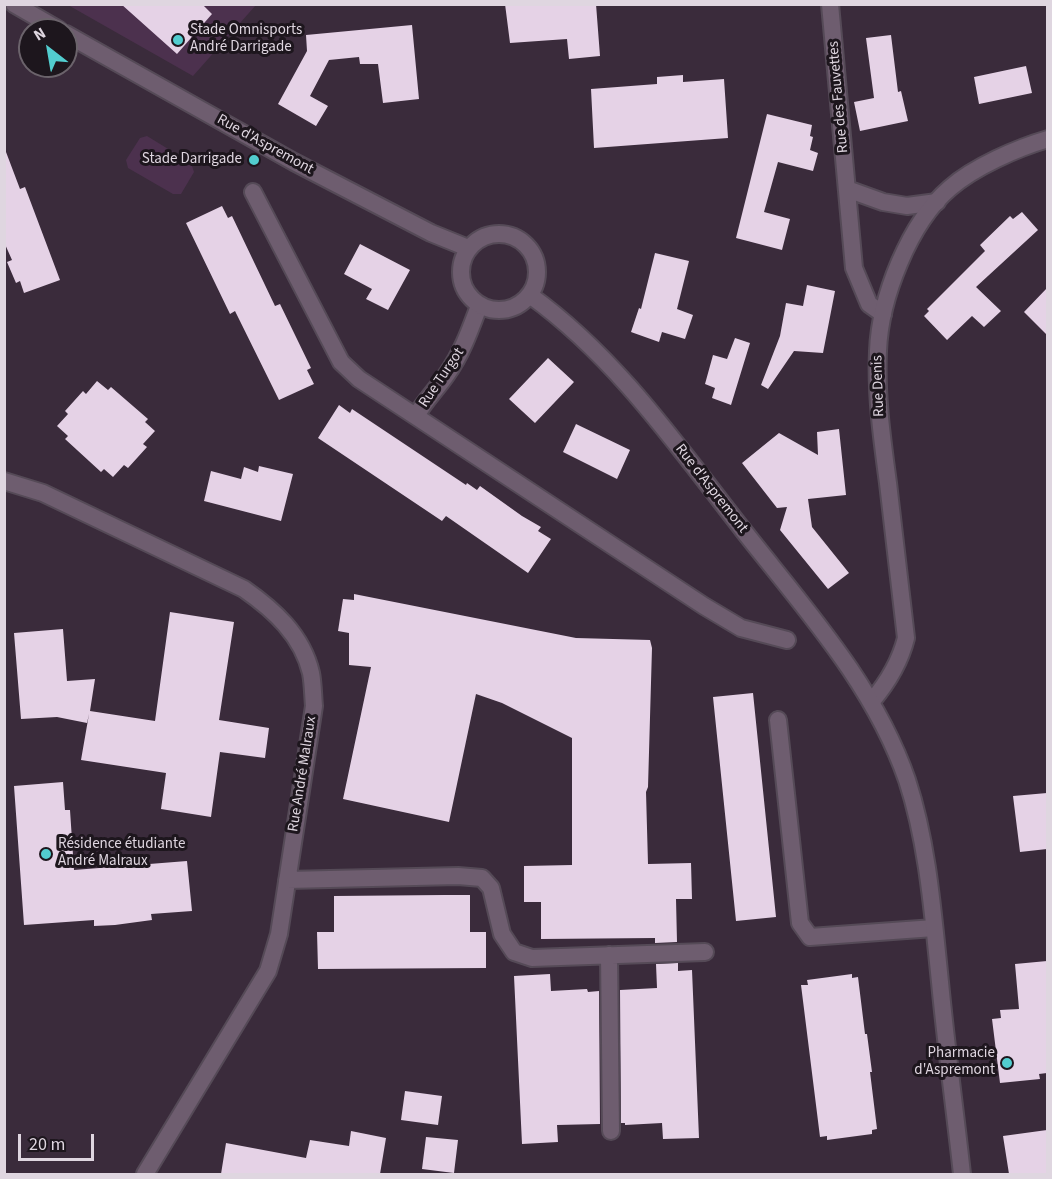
<!DOCTYPE html>
<meta charset="utf-8">
<style>
body{margin:0}
#map{position:relative;width:1052px;height:1179px;overflow:hidden;background:#3a2b3b;font-family:"Source Sans 3",sans-serif}
canvas{display:block}
.frame{position:absolute;inset:0;border:6px solid #dfd6e0;pointer-events:none}
.north{position:absolute;left:18px;top:18px;width:60px;height:60px;box-sizing:border-box;background:#1d161d;border:2px solid #6b636b;border-radius:50%;rotate:329deg;font-size:16px;font-weight:700;line-height:24px;text-align:center;color:#dfd6e0}
.north::after{content:'';display:block;margin:auto;width:21px;height:27px;background:#52cdcf;clip-path:polygon(50% 0,100% 100%,50% 72%,0 100%)}
.scale{position:absolute;left:18px;top:1134px;width:76px;height:27px;box-sizing:border-box;border:3px solid #dfd6e0;border-top:0;padding-left:8px;font-size:18px;line-height:21px;white-space:nowrap;color:#dfd6e0;-webkit-text-stroke:4px #1d161d;paint-order:stroke}
</style>
<div id="map">
<canvas width="1052" height="1179"></canvas>
<div class="frame"></div>
<div class="north">N</div>
<div class="scale">20 m</div>
</div>
<script>
const ctx = document.querySelector('canvas').getContext('2d');
ctx.lineJoin = 'round';
function paint(path, color) { ctx.fillStyle = color; ctx.fill(path, 'evenodd'); }
function trace(path, color, width, dash) { ctx.strokeStyle = color; ctx.lineWidth = width; ctx.lineCap = dash ? 'butt' : 'round'; ctx.setLineDash(dash || []); ctx.stroke(path); }
function drawText(font, color, halo, rows, align = 'center') {
  ctx.font = font + ' "Source Sans 3",sans-serif'; ctx.lineWidth = 6; ctx.setLineDash([]); ctx.textBaseline = 'middle'; ctx.strokeStyle = halo; ctx.fillStyle = color; for (const [text, x, y, turn = 0] of rows) {
    ctx.save(); ctx.translate(x, y); ctx.rotate((+turn || 0) * Math.PI / 180); ctx.textAlign = isNaN(turn) ? turn : align; if (halo) ctx.strokeText(text, 0, 0); ctx.fillText(text, 0, 0); ctx.restore();
  }
}
const green = new Path2D(`
 M68,5H256L193,76Z
 M147,136L191,163L194,172L181,194H173L128,168L126,160L140,138Z`);
const building = new Path2D(`
 M121,4H202L212,14L177,54Z
 M505,4H596L600,56L569,59L567,39L510,43Z
 M412,25L419,99L383,103L378,64H360L359,57L329,60L310,96L328,106L316,126L278,104L307,51L306,35Z
 M891,35L898,92L901,91L908,121L860,131L854,102L874,98L866,38Z
 M1026,66L1032,93L979,104L974,77Z
 M683,75V82L724,79L728,138L594,148L591,89L657,84V77Z
 M767,114L812,125L810,136L813,137L810,150L818,153L813,171L778,162L764,212L790,219L782,250L736,238Z
 M6,152L20,189L25,187L60,280L24,293L20,281L16,283L7,262L12,260L4,242Z
 M222,206L228,218L232,216L275,306L280,304L311,368L307,370L314,384L279,400L235,311L230,314L186,223Z
 M1022,212L1038,230L976,287L1001,311L984,327L972,316L947,340L924,316L929,311L927,309L985,251L980,245L1010,216L1013,219Z
 M360,244L410,270L388,310L366,299L372,289L344,274Z
 M655,253L689,261L677,309L693,315L685,339L662,332L659,342L631,332L639,308L641,309Z
 M807,285L835,291L823,353L794,351L768,389L761,385L780,336L786,303L803,306Z
 M1047,288V335L1024,312Z
 M735,338L750,343L731,405L712,398L715,388L705,384L713,355L727,359Z
 M548,358L574,382L535,423L509,399Z
 M97,381L108,390L111,387L148,419L145,422L155,431L143,444L147,447L128,468L124,465L113,477L104,469L101,472L65,439L68,436L57,426L68,414L65,411L83,391L86,394Z
 M339,405L350,413L352,409L466,485L467,483L477,490L480,486L522,516L541,527L538,531L551,539L528,573L446,516L442,521L318,438Z
 M576,424L630,450L617,479L563,452Z
 M839,429L846,495L808,499L812,527L849,573L828,589L780,530L787,507L777,508L742,463L779,433L818,455L817,432Z
 M259,466L293,474L281,521L204,501L211,471L241,479L244,467L258,472Z
 M354,594L576,638L650,640L652,648L648,787L646,792L648,864L691,863L692,899H676L677,942L655,943V938L541,939V902H524V866L572,865V738L502,703L476,694L449,822L343,799L371,667L349,665V633L338,631L343,599L354,600Z
 M170,612L234,622L219,720L269,728L265,758L220,752L211,817L161,809L166,773L81,760L89,714L87,723L57,717L21,719L14,633L63,629L67,681L95,679L90,711L155,721Z
 M753,693L776,917L736,921L713,697Z
 M63,782L65,810H70L74,870L187,861L192,911L151,914L152,920L115,925L94,926V920L24,925L14,786Z
 M1047,793V849L1020,852L1013,796Z
 M444,895H470V932H486V968L318,969L317,932H334V896Z
 M1047,961V1073L1039,1074L1040,1079L1000,1083L992,1019L1001,1018L1000,1010L1019,1009L1015,964Z
 M678,963V971L692,970L699,1138L663,1139L662,1123L625,1125V1123H621L620,990L657,988L656,964Z
 M550,974L551,991L587,989L588,992L599,991L600,1124L557,1125L558,1142L522,1144L514,976Z
 M852,974V978L858,977L865,1034H867L872,1072H870L877,1129L872,1130V1134L827,1140V1136L820,1137L801,985H808L807,980Z
 M405,1091L442,1096L438,1125L401,1120Z
 M1047,1130V1174H1009L1003,1136Z
 M351,1131L386,1138L380,1174H221L226,1143L306,1158L310,1140L349,1146Z
 M426,1137L458,1140L454,1173L422,1169Z`);
const minor = new Path2D(`
 M830,4L854,268L869,304L883,314
 M847,189L883,202L907,206L937,202
 M253,192L341,362L359,379L704,606L741,628L787,640
 M416,416C425,400 437,389 447,374C462,353 470,330 479,306
 M4,481L43,493L244,589C274,610 302,635 311,673C313,683 313,695 314,706L279,934L268,971L145,1174
 M778,720L800,923L810,937L934,928
 M287,880L458,876L482,878L491,888L502,934L514,952L532,958L705,952
 M609,955L611,1131`);
const tertiary = new Path2D(`
 M872,701C888,682 900,662 906,638C900,586 894,535 888,483C882,439 876,396 878,351C880,298 909,223 950,188C974,167 1017,148 1048,139`);
const secondary = new Path2D(`
 M14,4L59,30
 M66,34L294,162L431,233L468,248
 M461 272a38 38 0 1 1 76 0a38 38 0 1 1-76 0Z
 M531,296C617,358 678,447 743,530C804,608 874,684 907,780C928,844 933,915 940,982C946,1046 955,1110 962,1174`);
const markers = [
 [178,40,6,"#52cdcf"],
 [254,160,6,"#52cdcf"],
 [46,854,6,"#52cdcf"],
 [1007,1063,6,"#52cdcf"]
];
const poiNames = [
 ["Stade Omnisports",190,31],
 ["André Darrigade",190,48],
 ["Stade Darrigade",242,160,"right"],
 ["Résidence étudiante",58,845],
 ["André Malraux",58,862],
 ["Pharmacie",995,1054,"right"],
 ["d'Aspremont",995,1071,"right"]
];
const streetNames = [
 ["Rue des Fauvettes",839,97,-95],
 ["Rue d'Aspremont",265,145,29],
 ["Rue Turgot",442,378,-56],
 ["Rue Denis",879,386,-92],
 ["Rue d'Aspremont",711,489,52],
 ["Rue André Malraux",303,774,-81]
];
paint(green, '#4c314e');
paint(building, '#e5d2e6');
trace(minor, '#554a57', 20);
trace(tertiary, '#554a57', 20);
trace(secondary, '#554a57', 20);
trace(minor, '#6e5d6f', 16);
trace(tertiary, '#6e5d6f', 16);
trace(secondary, '#6e5d6f', 16);
for (const [x, y, r, color] of markers) { const dot = new Path2D(); dot.arc(x, y, r, 0, 2 * Math.PI); ctx.fillStyle = color; ctx.fill(dot); trace(dot, '#1d161d', 2); }
drawText('15px', '#dfd6e0', '#1d161d', poiNames, 'left');
drawText('15px', '#dfd6e0', '#1d161d', streetNames);
</script>
